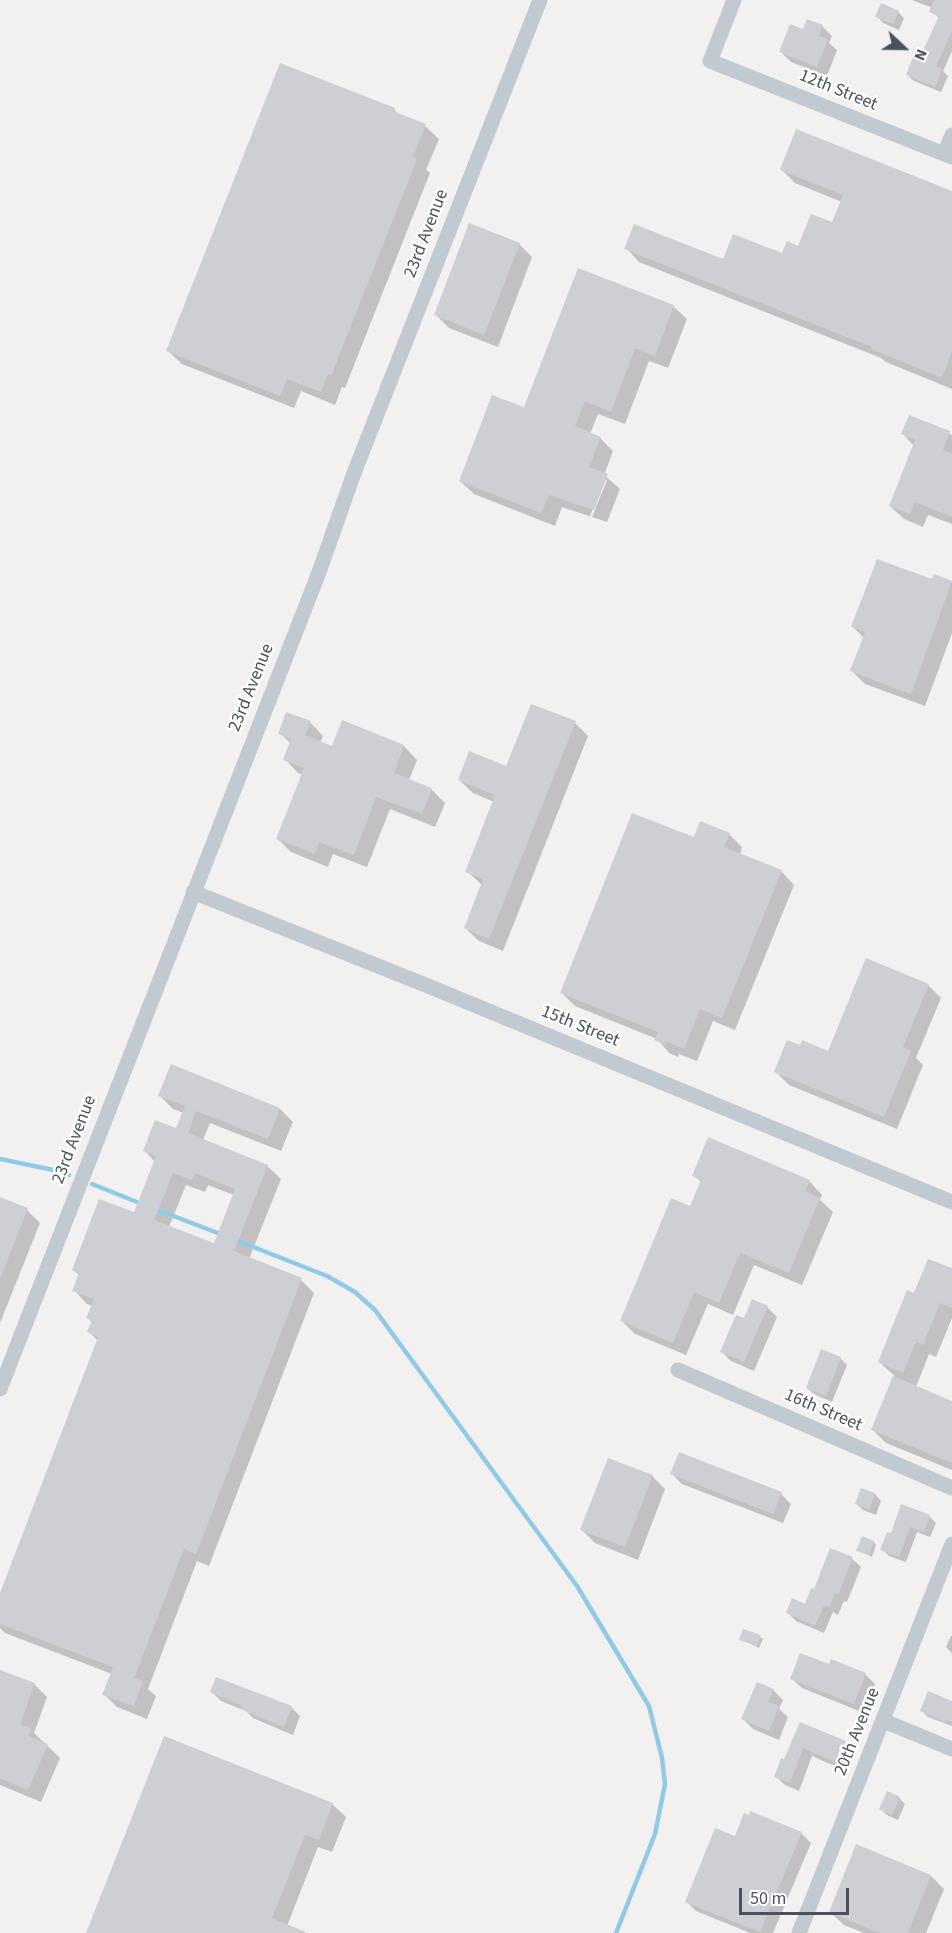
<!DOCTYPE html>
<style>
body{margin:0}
#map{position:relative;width:952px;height:1933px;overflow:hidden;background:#f3f1f0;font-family:"Source Sans 3",sans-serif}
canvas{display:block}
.north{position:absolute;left:874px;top:18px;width:60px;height:60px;-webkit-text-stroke:4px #fff;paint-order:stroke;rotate:112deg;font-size:16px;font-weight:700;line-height:24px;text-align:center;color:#49515d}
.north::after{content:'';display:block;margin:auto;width:21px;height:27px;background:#49515d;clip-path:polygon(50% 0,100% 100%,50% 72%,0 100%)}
.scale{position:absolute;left:739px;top:1888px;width:110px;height:27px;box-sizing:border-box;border:3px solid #49515d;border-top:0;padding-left:8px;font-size:18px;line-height:21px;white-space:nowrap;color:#49515d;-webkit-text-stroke:4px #fff;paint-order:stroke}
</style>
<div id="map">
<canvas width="952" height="1933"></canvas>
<div class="north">N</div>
<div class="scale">50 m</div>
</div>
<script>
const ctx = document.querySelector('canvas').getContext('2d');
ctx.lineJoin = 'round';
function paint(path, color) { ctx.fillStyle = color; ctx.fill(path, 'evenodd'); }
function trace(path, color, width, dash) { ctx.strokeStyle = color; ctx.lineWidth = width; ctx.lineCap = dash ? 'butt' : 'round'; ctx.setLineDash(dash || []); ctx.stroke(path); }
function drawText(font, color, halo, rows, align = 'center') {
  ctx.font = font + ' "Source Sans 3",sans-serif'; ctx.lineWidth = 5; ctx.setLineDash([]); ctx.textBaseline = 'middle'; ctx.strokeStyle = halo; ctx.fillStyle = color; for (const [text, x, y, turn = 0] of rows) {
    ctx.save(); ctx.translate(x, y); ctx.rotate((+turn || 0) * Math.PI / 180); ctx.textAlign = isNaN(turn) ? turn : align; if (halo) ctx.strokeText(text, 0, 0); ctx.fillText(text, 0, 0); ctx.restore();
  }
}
const shadow = new Path2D(`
 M912,0H952V51L943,71L948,76L941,92L914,81L907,75L920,61L939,18L931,11L933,8Z
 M898,12L904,18L899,30L883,23L877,16Z
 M822,26L832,36L829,43L837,50L827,76L791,62L781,52L804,31Z
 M394,109L400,116L425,126L439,139L426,170L430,173L345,388L342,387L335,405L301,391L294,408L182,364L168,351Z
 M782,170L952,193V389L886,362L881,358L639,262L626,248L724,261L783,255L799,248L833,224L842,202L795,183Z
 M519,244L532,257L498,347L449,328L436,315Z
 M673,306L687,319L668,368L649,361L625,424L598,414L590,434L600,438L613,451L604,475L620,489L607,522L592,517L607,480H604L590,516L592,517L562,507L555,526L474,494L460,481L525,409Z
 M910,417L952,435V524L928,515L923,527L904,519L890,506L914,446L903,434Z
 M934,576L952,582V633L925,706L865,684L852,671L864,638L853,627L933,581Z
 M310,722L323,736L320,743L332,748L342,722L404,746L417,760L409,780L431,789L445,803L435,827L390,809L367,867L333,854L328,867L291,852L278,839L303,775L298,773L285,759L291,744L280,733Z
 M575,723L588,736L503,951L479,941L465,928L482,885L467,871L494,802L473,793L459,780L507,768Z
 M729,834L742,847L740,855L781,871L794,885L735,1030L713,1021L697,1061L679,1054L678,1057L669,1053L657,1039L575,1006L561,992L695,839Z
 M928,985L941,998L916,1058L923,1065L897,1129L789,1085L776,1072L801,1047L829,1053Z
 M160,1096L280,1109L293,1122L281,1151L210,1123L203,1140L267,1166L281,1179L249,1259L301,1280L314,1293L209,1566L197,1561L148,1689L156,1696L147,1719L117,1707L104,1694L112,1674L5,1633L0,1628V1597L98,1341L89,1332L92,1323L88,1318L93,1306L87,1304L74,1290L80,1276L73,1270L135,1214L155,1162L145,1151L177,1130L184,1113L173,1109ZM186,1185L205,1192L208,1185L234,1195L215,1245L169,1227Z
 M694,1175L809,1181L822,1195L820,1200L833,1212L802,1285L754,1265L733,1315L708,1304L686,1355L635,1334L621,1320L691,1208L702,1183Z
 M0,1199L27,1210L40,1223L0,1323Z
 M952,1270V1318L936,1357L929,1354L916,1387L952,1402V1470L886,1443L872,1429L895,1376L879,1362L915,1295Z
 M767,1307L777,1317L754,1371L731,1361L721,1351Z
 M822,1351L840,1358L847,1365L832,1402L814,1394L807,1388Z
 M672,1474L781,1494L791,1504L783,1523L682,1484Z
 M652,1476L665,1489L638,1560L595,1543L582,1530Z
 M862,1490L875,1494L881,1501L876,1515L863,1510L856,1504Z
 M929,1516L936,1523L930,1537L917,1532L906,1562L889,1556L882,1549L892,1535Z
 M874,1542L876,1545L872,1557L858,1550Z
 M852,1559L861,1567L847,1602L844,1601L838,1615L833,1612L824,1633L796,1621L788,1613L806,1606L815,1591Z
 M951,1636H952V1653L946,1647Z
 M760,1637L763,1639L759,1648L741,1639Z
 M830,1666L865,1674L875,1684L864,1713L802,1688L792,1679Z
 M0,1671L35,1685L47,1697L34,1733L60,1758L41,1802L0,1785Z
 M217,1679L291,1707L300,1716L293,1735L253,1718L246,1711L221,1701L212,1692Z
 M773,1690L783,1700L779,1709L788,1717L779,1740L753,1729L743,1719Z
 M952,1703V1726L928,1717L922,1711Z
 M801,1724L845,1743L854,1752L846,1771L812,1756L799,1791L785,1785L776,1776L785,1761Z
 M899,1798L905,1804L898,1820L887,1815L881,1809Z
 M332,1804L346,1817L332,1852L318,1847L287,1926L299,1933H88Z
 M801,1833L811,1843L773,1933H750L696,1911L686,1901L736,1838Z
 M931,1876L944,1889L926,1933H864L844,1925L830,1912Z`);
const stream = new Path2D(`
 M0,1159L58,1171L69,1175
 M92,1184L142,1204
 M155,1209L223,1235
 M233,1239L327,1276L355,1292L375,1310L577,1586L649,1706L662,1758L665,1784L655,1834L616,1933`);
const building = new Path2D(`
 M934,0H952V31L936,66L942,69L935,87L906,75L913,57L919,59L939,16L929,12Z
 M881,3L899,11L893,24L875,17Z
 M807,19L823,25L819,36L828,39L817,67L779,52L790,24L803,29Z
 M280,63L395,108L393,111L426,124L413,157L417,159L331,376L328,374L321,392L287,379L280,396L166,351Z
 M796,129L952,191V351L942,378L871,349L872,347L624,249L634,224L723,259L733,234L782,253L787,241L798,246L811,214L832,222L843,195L780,170Z
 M469,223L520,243L484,335L434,315Z
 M578,268L674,305L655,356L635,348L611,412L585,401L575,426L601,437L589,467L608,474L594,510L549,495L541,513L459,481L492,395L524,407Z
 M909,415L950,431L943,450L952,454V517L915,502L910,514L889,506L915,440L901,434Z
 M877,559L932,579L934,574L952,581L911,694L850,671L865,632L851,627Z
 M531,704L576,721L489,939L464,928L483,879L465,872L495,795L458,780L469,751L506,766Z
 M286,712L311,721L305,735L332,746L342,720L404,745L394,773L432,788L422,814L376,797L354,855L319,842L315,854L276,839L304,768L283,760L291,739L278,734Z
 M632,813L694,837L700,821L730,833L724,847L782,870L722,1018L700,1009L684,1049L666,1041L665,1045L654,1040L658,1032L560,993Z
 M866,958L929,984L903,1047L911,1051L884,1117L774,1072L787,1040L800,1045L802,1040L828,1051Z
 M171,1064L280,1108L268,1139L196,1111L188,1133L268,1165L234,1251L302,1278L196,1554L184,1549L134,1678L143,1681L134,1706L102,1695L113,1667L0,1624V1593L98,1337L87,1332L92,1320L86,1318L94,1299L72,1291L79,1273L72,1270L99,1199L134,1212L156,1156L143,1151L155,1120L176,1128L185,1106L158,1096ZM173,1173L192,1180L195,1173L235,1189L214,1243L154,1220Z
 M708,1137L810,1180L805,1191L820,1198L789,1273L740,1253L719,1303L694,1292L673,1343L620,1321L671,1198L690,1206L701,1180L692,1176Z
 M0,1197L28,1208L1,1276H0Z
 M928,1259L952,1268V1308L940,1303L923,1345L916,1342L903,1373L878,1362L907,1290L914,1293Z
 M752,1299L768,1306L744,1362L720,1352L736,1315L744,1318Z
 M821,1349L841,1357L826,1396L806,1388Z
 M893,1376L952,1401V1463L871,1430Z
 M679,1452L782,1492L773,1514L670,1474Z
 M608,1458L653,1475L625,1547L580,1530Z
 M861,1488L875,1493L869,1510L855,1504Z
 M901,1504L930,1515L924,1532L910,1527L899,1557L880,1550L887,1532L891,1533Z
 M862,1536L874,1541L869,1555L856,1551Z
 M830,1548L853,1557L838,1595L835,1593L830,1607L824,1605L815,1626L786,1613L792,1598L805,1604L811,1588L814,1589Z
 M743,1629L761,1635L757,1646L739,1640Z
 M800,1653L829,1664L831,1659L866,1673L854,1704L790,1679Z
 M0,1670L35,1683L20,1724L32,1729L28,1736L48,1744L28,1790L0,1778Z
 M216,1677L292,1706L284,1727L242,1710L243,1706L210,1692Z
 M757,1682L774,1689L768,1702L779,1706L769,1731L741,1719Z
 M928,1691L952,1701V1722L946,1720L945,1722L920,1711Z
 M800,1722L846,1741L837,1763L803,1748L790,1783L774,1777L781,1758L784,1759Z
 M164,1736L333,1803L319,1840L305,1835L272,1918L308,1933H86Z
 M887,1791L900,1797L892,1815L879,1809Z
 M750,1811L802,1832L760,1932L685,1902L715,1828L735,1836L744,1813L749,1815Z
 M856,1844L931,1875L908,1933H880L829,1912Z`);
const minor = new Path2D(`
 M734,0L710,61L952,157
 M944,154L952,135
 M193,892L433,988L952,1202
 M678,1370L952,1488
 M0,1389L318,575L354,473L540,0
 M884,1721L952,1749
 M799,1933L952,1544`);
const streetNames = [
 ["12th Street",838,91,22],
 ["23rd Avenue",427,234,-69],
 ["23rd Avenue",252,688,-68],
 ["15th Street",580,1027,22],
 ["23rd Avenue",75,1140,-69],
 ["16th Street",823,1411,23],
 ["20th Avenue",858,1732,-68]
];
paint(shadow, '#0003');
trace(stream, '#8fcbe9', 4.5);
paint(building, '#cdcfd4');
trace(minor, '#c1c9d1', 15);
drawText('18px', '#49515d', '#fff', streetNames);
</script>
